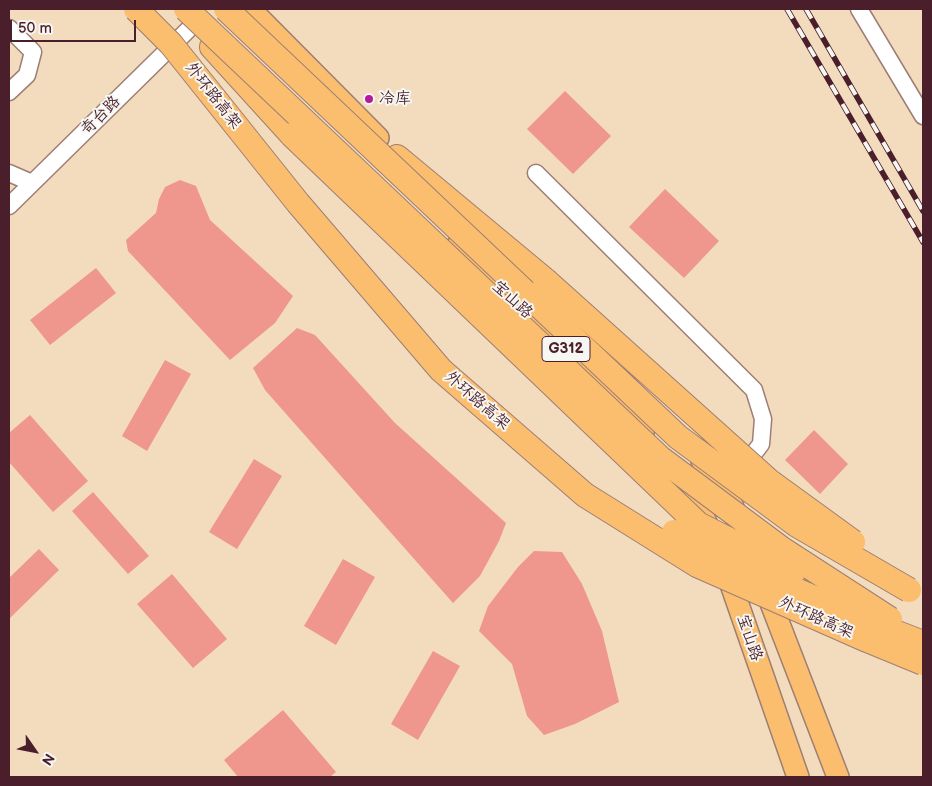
<!DOCTYPE html>
<meta charset="utf-8">
<style>
body{margin:0}
#map{position:relative;width:932px;height:786px;overflow:hidden;background:#f2dcbd;font-family:"Balsamiq Sans",sans-serif}
canvas{display:block}
.frame{position:absolute;inset:0;border:10px solid #4a1f2b;pointer-events:none}
.north{position:absolute;left:10px;top:726px;width:50px;height:50px;-webkit-text-stroke:4px #f6f6f2;paint-order:stroke;rotate:123deg;font-size:14px;font-weight:700;line-height:20px;text-align:center;color:#4a1f2b}
.north::after{content:'';display:block;margin:auto;width:18px;height:22px;background:#4a1f2b;clip-path:polygon(50% 0,100% 100%,50% 72%,0 100%)}
.scale{position:absolute;left:10px;top:20px;width:126px;height:22px;box-sizing:border-box;border:2px solid #4a1f2b;border-top:0;padding-left:6px;font-size:15px;line-height:18px;white-space:nowrap;color:#4a1f2b;-webkit-text-stroke:4px #f6f6f2;paint-order:stroke}
</style>
<div id="map">
<canvas width="932" height="786"></canvas>
<div class="frame"></div>
<div class="north">N</div>
<div class="scale">50 m</div>
</div>
<script>
const ctx = document.querySelector('canvas').getContext('2d');
ctx.lineJoin = 'round';
function paint(path, color) { ctx.fillStyle = color; ctx.fill(path, 'evenodd'); }
function trace(path, color, width, dash) { ctx.strokeStyle = color; ctx.lineWidth = width; ctx.lineCap = dash ? 'butt' : 'round'; ctx.setLineDash(dash || []); ctx.stroke(path); }
function drawText(font, color, halo, rows, align = 'center') {
  ctx.font = font + ' "Balsamiq Sans","LXGW WenKai TC",sans-serif'; ctx.lineWidth = 4; ctx.setLineDash([]); ctx.textBaseline = 'middle'; ctx.strokeStyle = halo; ctx.fillStyle = color; for (const [text, x, y, turn = 0] of rows) {
    ctx.save(); ctx.translate(x, y); ctx.rotate((+turn || 0) * Math.PI / 180); ctx.textAlign = isNaN(turn) ? turn : align; if (halo) ctx.strokeText(text, 0, 0); ctx.fillText(text, 0, 0); ctx.restore();
  }
}
const building = new Path2D(`
 M565,91L611,136L573,174L527,129Z
 M180,180L196,186L210,220L293,296L275,323L230,360L128,251L126,240L156,213L159,199L165,187Z
 M665,189L719,241L684,278L629,227Z
 M96,268L116,293L50,345L30,320Z
 M297,328L315,335L395,423L506,523L499,541L480,576L453,603L265,390L253,368Z
 M165,360L191,374L147,451L122,436Z
 M30,415L88,481L53,512L9,462V433Z
 M814,430L848,464L820,494L785,460Z
 M254,459L282,476L237,549L209,532Z
 M93,492L149,556L128,574L72,511Z
 M39,549L59,570L9,619V578Z
 M534,551L562,552L582,584L602,631L619,702L575,724L544,735L527,716L512,664L479,631L488,606L518,567Z
 M343,559L375,577L336,645L304,626Z
 M172,574L227,639L193,668L137,604Z
 M433,651L460,666L418,740L391,724Z
 M283,710L336,772L330,777H238L224,760Z`);
const minor = new Path2D(`
 M859,9L923,116
 M9,28L33,52L27,75L9,92
 M9,173L32,183
 M536,173L754,390L763,419L761,444L741,470
 M9,206L193,25`);
const major = new Path2D(`
 M250,9L378,138
 M455,248L613,392L643,433
 M702,461L726,490L738,520
 M674,473L699,507L712,536
 M725,567L798,777
 M764,585L838,777`);
const highway = new Path2D(`
 M212,47L292,135
 M397,157L545,280`);
const rail = new Path2D(`
 M787,9L923,242
 M806,9L923,211`);
const highwayBridge = new Path2D(`
 M136,9L171,44L298,203L441,370L585,495L697,565L867,640L923,663
 M186,9L660,458L782,549L890,619
 M226,9L678,437L797,525L909,590
 M292,135L698,524L793,572
 M545,280L769,481L853,542
 M674,532L694,545L864,620L923,643`);
const markers = [
 [369,99,5,"#b5179e"]
];
const shields = [
 [566,349,48]
];
const shieldNames = [
 ["G312",566,349]
];
const streetNames = [
 ["外环路高架",213,96,52],
 ["奇台路",101,116,-45],
 ["宝山路",512,300,42],
 ["外环路高架",477,401,41],
 ["外环路高架",816,618,24],
 ["宝山路",749,638,71]
];
const poiNames = [
 ["冷库",379,99]
];
paint(building, '#ef968d');
trace(minor, '#9e7e74', 19);
trace(major, '#9e7e74', 24);
trace(highway, '#9e7e74', 26);
trace(minor, '#fff', 16);
trace(major, '#fabe6e', 21);
trace(highway, '#fabe6e', 24);
trace(rail, '#4a1f2b', 5.5);
trace(rail, '#f6f6f2', 4, [11]);
trace(highwayBridge, '#9e7e74', 26, []);
trace(highwayBridge, '#fabe6e', 24);
for (const [x, y, r, color] of markers) { const dot = new Path2D(); dot.arc(x, y, r, 0, 2 * Math.PI); ctx.fillStyle = color; ctx.fill(dot); trace(dot, '#f6f6f2', 2); }
for (const [x, y, w] of shields) { const box = new Path2D(); box.roundRect(x - w / 2, y - 12.5, w, 25, 4); ctx.fillStyle = '#f6f6f2'; ctx.fill(box); trace(box, '#4a1f2b', 1); }
drawText('bold 15px', '#4a1f2b', null, shieldNames);
drawText('16px', '#4a1f2b', '#f6f6f2', streetNames);
drawText('16px', '#4a1f2b', '#f6f6f2', poiNames, 'left');
</script>
